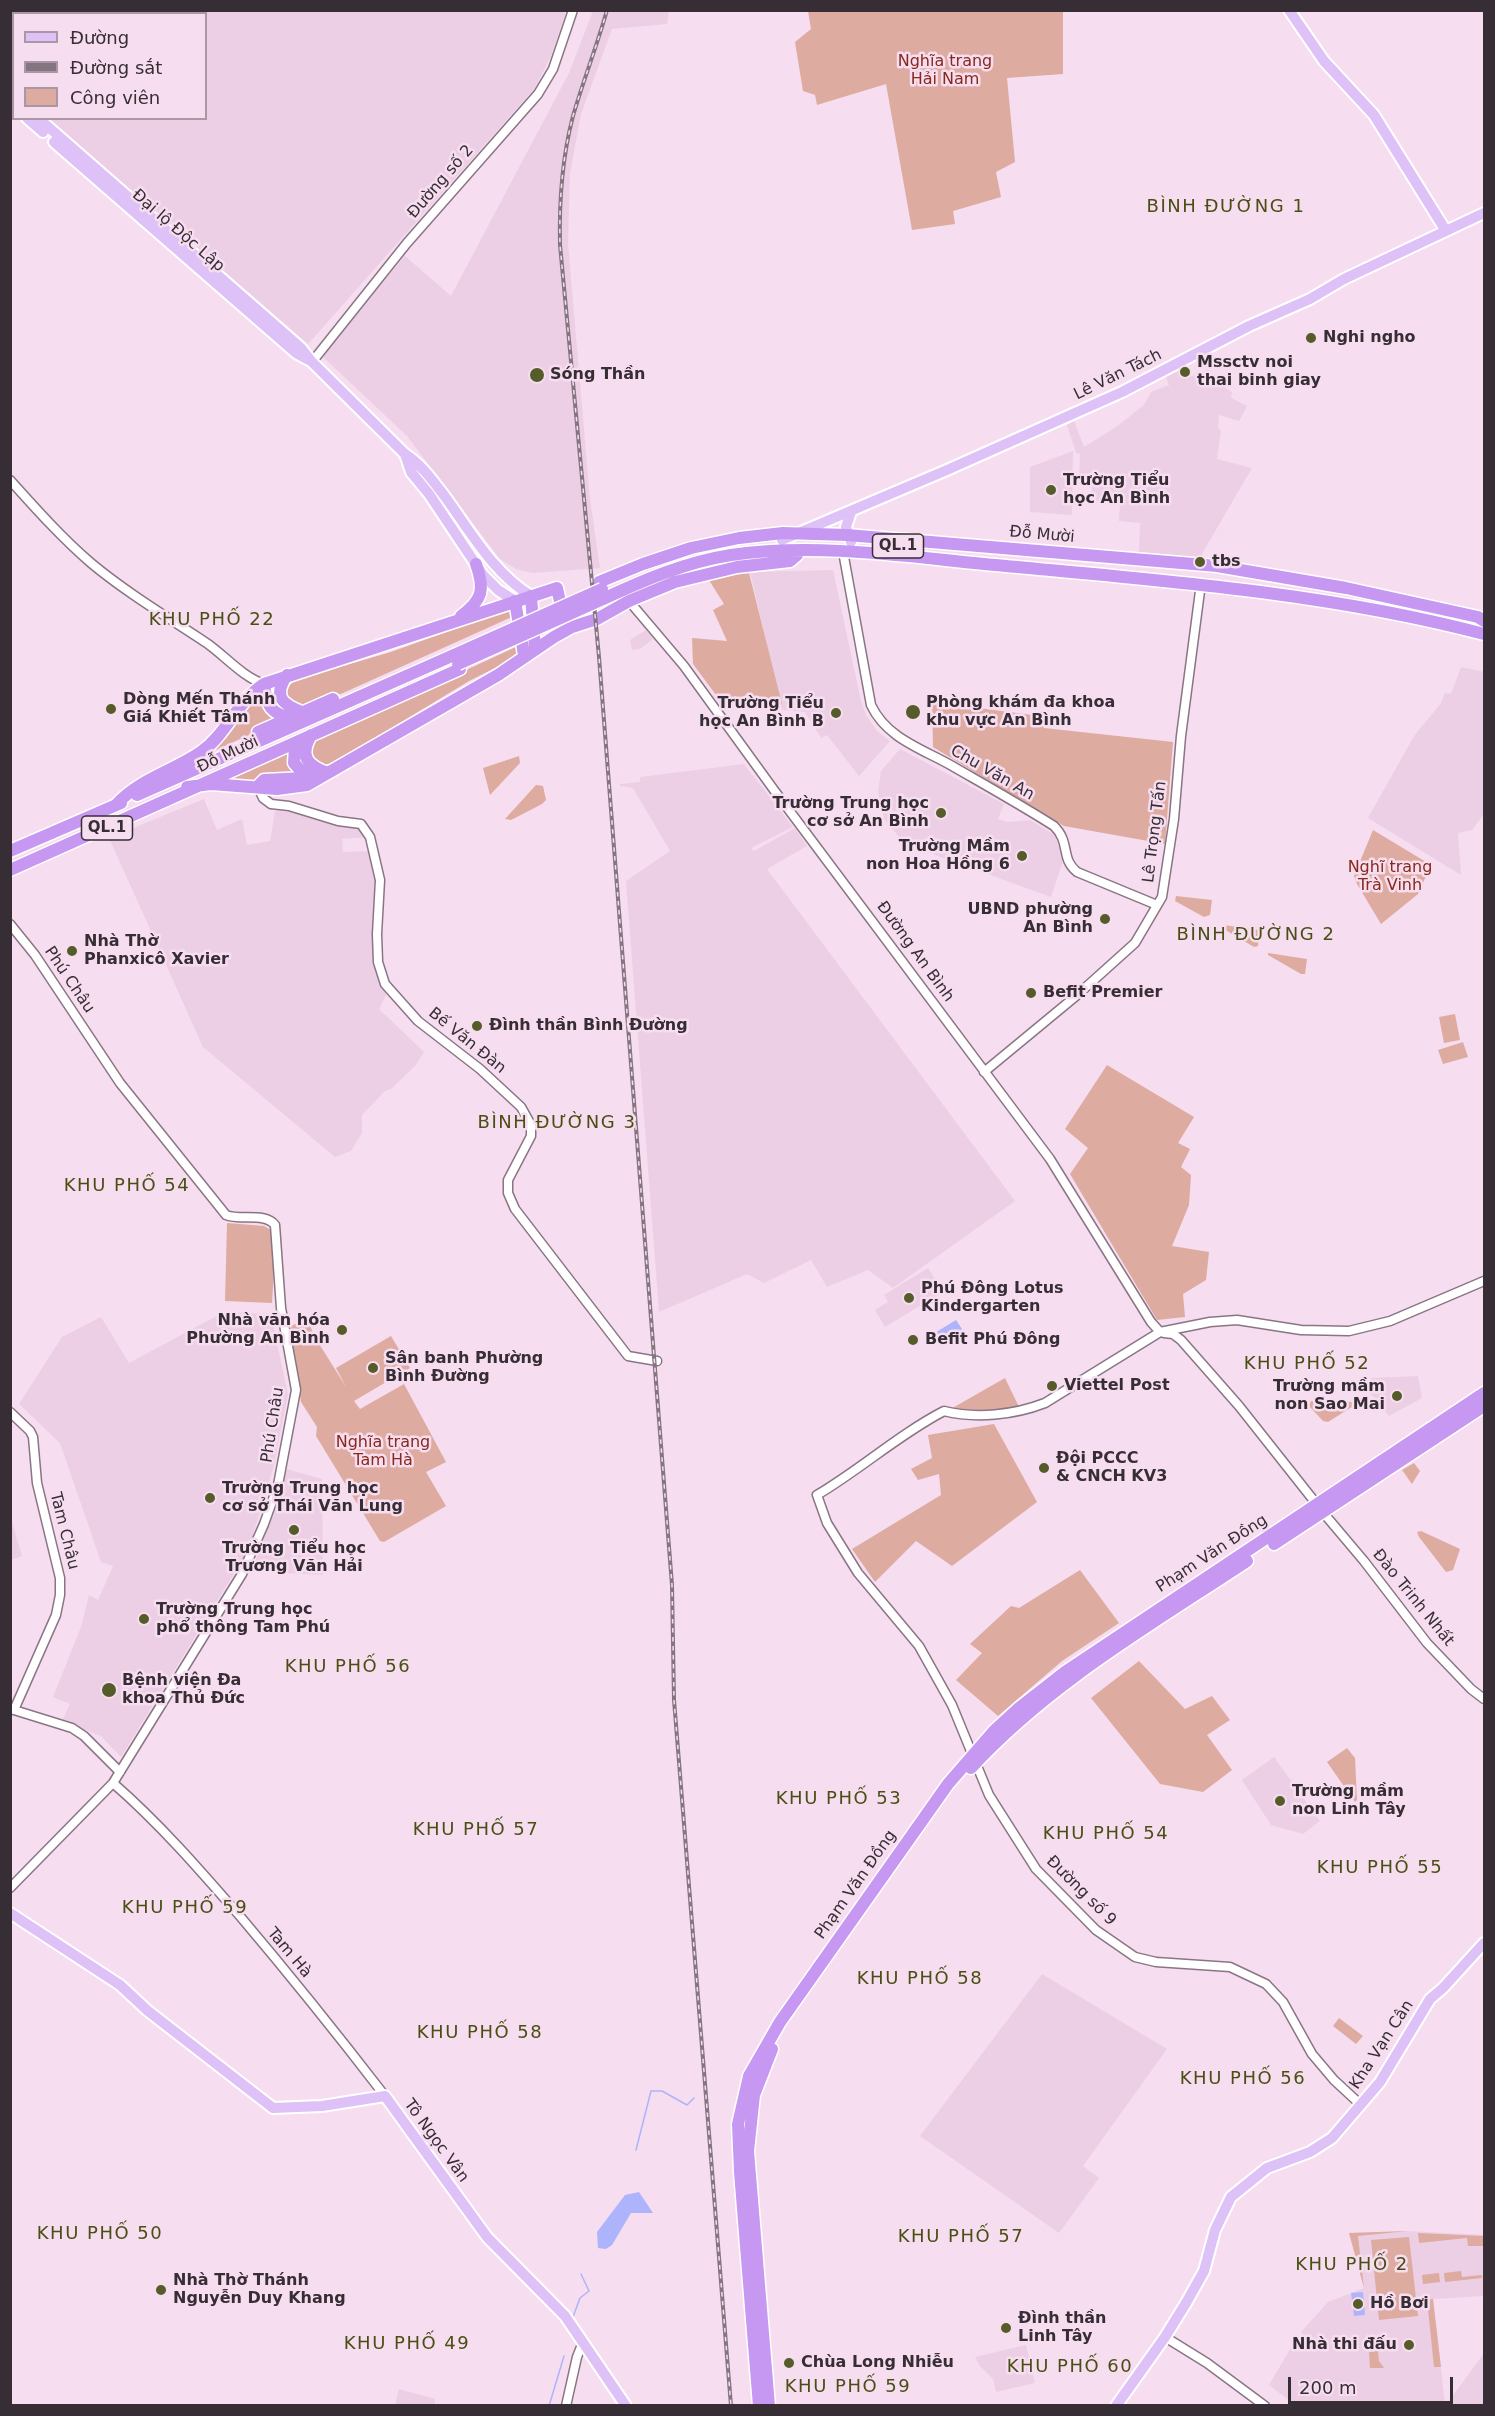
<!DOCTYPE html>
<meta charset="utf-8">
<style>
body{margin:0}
#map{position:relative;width:1495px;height:2416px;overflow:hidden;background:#f6ddef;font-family:"DejaVu Sans",sans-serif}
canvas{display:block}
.frame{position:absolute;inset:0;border:12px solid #372e35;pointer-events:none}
.legend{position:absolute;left:12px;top:12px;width:195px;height:108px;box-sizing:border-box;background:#f6ddef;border:2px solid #aa97a5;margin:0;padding:8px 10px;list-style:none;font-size:18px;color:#372e35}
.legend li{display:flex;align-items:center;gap:12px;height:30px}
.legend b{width:30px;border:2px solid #aa97a5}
.scale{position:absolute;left:1288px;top:2377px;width:165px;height:27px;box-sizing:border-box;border:3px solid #372e35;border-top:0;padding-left:8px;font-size:18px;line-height:21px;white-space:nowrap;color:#372e35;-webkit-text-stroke:4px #f6ddef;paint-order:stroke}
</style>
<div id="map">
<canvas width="1495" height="2416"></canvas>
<div class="frame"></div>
<ul class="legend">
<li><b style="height:8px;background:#ddc1f7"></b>Đường</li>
<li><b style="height:8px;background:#857581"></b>Đường sắt</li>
<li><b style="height:16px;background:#deaba1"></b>Công viên</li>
</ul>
<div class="scale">200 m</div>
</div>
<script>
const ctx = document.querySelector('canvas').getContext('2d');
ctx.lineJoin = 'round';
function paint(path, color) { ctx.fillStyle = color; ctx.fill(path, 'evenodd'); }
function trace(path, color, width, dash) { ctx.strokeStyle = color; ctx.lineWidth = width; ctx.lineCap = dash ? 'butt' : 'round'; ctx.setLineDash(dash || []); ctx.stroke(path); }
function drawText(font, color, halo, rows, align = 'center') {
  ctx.font = font + ' "DejaVu Sans",sans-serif'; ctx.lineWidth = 5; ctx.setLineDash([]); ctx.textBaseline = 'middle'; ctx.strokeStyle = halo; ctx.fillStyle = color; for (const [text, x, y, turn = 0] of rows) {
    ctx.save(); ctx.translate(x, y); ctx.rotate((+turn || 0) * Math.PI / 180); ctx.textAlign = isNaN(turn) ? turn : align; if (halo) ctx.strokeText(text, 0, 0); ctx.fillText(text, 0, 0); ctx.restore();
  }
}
const built = new Path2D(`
 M11,10H566V11L551,56L535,88L308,344L49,119L206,118V14H14L13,87L10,85Z
 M593,11H669L667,24L612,29L581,114L570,174L568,243L590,499L600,568L532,573L516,569L500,559L407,436L321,355L405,256L451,296L569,73Z
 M1180,368L1185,379L1208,369L1220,385L1232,392L1231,398L1247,406L1239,421L1219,415L1218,429L1221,430L1217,459L1252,468L1199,559L1139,554L1140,523L1119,521L1120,499L1093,502L1091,481L1079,482L1080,454L1076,453L1067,425L1074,421L1084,447L1116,427L1144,405L1151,392L1169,385L1165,374Z
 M1073,451L1072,515L1030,512V467Z
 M833,570L861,701L866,715L877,731L890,741L859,776L827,735L821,738L805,712L782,710L750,572Z
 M646,630L653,639L640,649L632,650L630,640Z
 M1461,667L1484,672V814L1472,830L1458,833L1461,875L1368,818L1414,736L1441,703L1445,693L1451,694Z
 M900,749L1004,804L998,819L1008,822L1030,820L1053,834L1063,851V861L1051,897L916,848L899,837L884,819L878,791L881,771Z
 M744,764L793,827L751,848L754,851L795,828L807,846L767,869L1015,1201L893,1288L868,1270L827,1287L811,1260L764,1283L747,1274L659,1312L626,881L670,851L633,788L620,786V784L640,782V777Z
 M204,799L217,830L242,819L247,845L270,841L275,811L297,812L316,819L356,827L364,831L367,837L342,839L343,852L370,851L379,882L376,961L378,977L386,995L379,1009L424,1052L415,1066L391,1089L386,1090L362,1115V1133L351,1151L335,1157L203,1047L109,838Z
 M928,1268L943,1292L885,1327L875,1310L888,1302L884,1295Z
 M224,1312L271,1314L288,1395L273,1469L248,1551L121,1757L101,1736L62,1721L70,1704L53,1697L81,1627L89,1595L98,1600L113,1566L101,1562L60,1443L19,1404L62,1337L101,1317L129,1363Z
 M1418,1376L1422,1398L1389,1416L1370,1393L1371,1378Z
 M287,1469L322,1479L323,1575L252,1571Z
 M11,1519L22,1556L11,1560H10Z
 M1274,1757L1320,1821L1303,1834L1271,1825L1242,1780Z
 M1042,1974L1167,2049L1083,2166L1099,2178L1059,2233L920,2136Z
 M1408,2231L1484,2235V2296L1433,2299L1445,2404L1295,2405L1269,2385L1292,2346L1331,2350L1307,2343L1301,2332L1328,2302L1364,2288L1349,2233Z
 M1026,2345L1035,2383L996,2392L993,2379L979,2365L975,2357Z
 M1484,2353V2405H1446Z
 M399,2389L435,2399V2405H395Z`);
const green = new Path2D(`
 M808,11H1063V74L1007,78L1015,162L996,172L1001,197L953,211L955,224L912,230L886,84L817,105L815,95L803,91L795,42L811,29Z
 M748,569L782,704L719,699L693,664L692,638L727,641L713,610L724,604L707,577Z
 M510,609L513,611L514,616L343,693L306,706L287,704L285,690L295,680L391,652Z
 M518,646L517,657L469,681L334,763L322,765L314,762L310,752L313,744L321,737Z
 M255,696C263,703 271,714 275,723L216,750L248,702Z
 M932,702L1040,716L1044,728L1173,742L1165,844L1064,826L933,747Z
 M287,752L296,773L256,782L225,779Z
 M519,756L520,763L490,795L483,768Z
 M536,785L543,786L546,800L542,804L511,820L505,819Z
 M1373,830L1431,865L1418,894L1381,924L1357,884L1354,876Z
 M1176,896L1212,900L1210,915L1204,917L1175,901Z
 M1223,925L1260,930L1258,946L1254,947L1222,928Z
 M1268,953L1307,959L1305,974H1301L1268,955Z
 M1455,1014L1460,1040L1444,1043L1439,1017Z
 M1463,1042L1468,1057L1443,1064L1438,1050Z
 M1107,1065L1194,1117L1178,1143L1190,1149L1181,1167L1191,1175L1189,1205L1172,1246L1209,1252L1206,1280L1183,1294L1185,1317L1157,1320L1070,1174L1088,1148L1065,1129Z
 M227,1223L264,1226L276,1233L272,1303L225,1301Z
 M308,1318L313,1334L346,1387L336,1368L391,1336L410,1368L354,1401L360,1409L404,1384L446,1462L426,1472L446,1506L384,1542L380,1541L316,1436L317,1427L301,1402L290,1330L291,1326Z
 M1005,1378L1019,1407L983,1412L949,1410Z
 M1311,1401L1354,1402L1355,1405L1328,1422L1323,1421L1309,1406Z
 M994,1424L1037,1502L952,1566L916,1541L875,1582L852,1549L941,1495L939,1474L918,1480L911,1469L932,1458L928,1435Z
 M1414,1463L1420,1471L1412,1484L1402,1470Z
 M1421,1531L1460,1549L1453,1570L1446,1572L1419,1537L1417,1532Z
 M1080,1570L1119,1623L1062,1661L998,1716L956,1680L982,1653L970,1644L1011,1606L1019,1608Z
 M1139,1661L1185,1709L1212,1696L1230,1720L1207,1735L1232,1770L1203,1792L1160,1784L1091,1698Z
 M1347,1748L1355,1758L1357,1800L1355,1802L1327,1762Z
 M1339,2018L1363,2036L1356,2044L1333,2026Z
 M1408,2231L1358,2236L1364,2288L1349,2233Z
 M1418,2233L1484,2236V2246H1468L1467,2238L1419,2243Z
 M1409,2237L1418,2316L1379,2320L1371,2240Z
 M1461,2271L1462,2277L1482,2275V2278L1445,2282L1444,2273Z
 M1439,2273L1440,2282L1423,2284L1422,2275Z
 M1433,2299L1441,2367H1434L1427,2300Z
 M1378,2351L1379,2361L1384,2368H1370L1369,2352Z`);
const water = new Path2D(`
 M956,1320L962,1329L939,1346L933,1334Z
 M639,2192L653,2213H631L612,2245L606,2249L598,2248L597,2232L625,2195Z
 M1363,2292L1365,2315L1354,2316L1351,2293Z`);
const stream = new Path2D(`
 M636,2150L651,2091H662L687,2105L694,2098
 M573,2317L580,2298L589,2291L581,2274
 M549,2406L564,2356`);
const minor = new Path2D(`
 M312,362L407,243L538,94L553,69L573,10
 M10,480C36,509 62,538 91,563C127,593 169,618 208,644C226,657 243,677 264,684
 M844,557L871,705C887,739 923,749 954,767C987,786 1021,805 1054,826C1071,843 1060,858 1077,872L1157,905
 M629,601L684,666L774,790L1050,1159L1151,1322L1160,1332
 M258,787L263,798L271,804L289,806L338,821L361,824L370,837L380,880L377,934L378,962L385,984L418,1021L480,1069L521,1107L531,1125V1136L508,1180V1193L515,1209L628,1356L657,1361
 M10,924L35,955L120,1083L226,1215C240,1221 265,1212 275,1225L281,1308L296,1390L278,1485L264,1524L242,1574L113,1783L10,1888
 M984,1072L1076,996L1135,943L1162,897L1174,819L1181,736L1200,591
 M1164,1333L1173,1334L1181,1340L1239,1406L1326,1516L1364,1561L1427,1643L1471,1689L1484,1699
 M10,1412L30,1431L33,1437L37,1483L60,1578V1595L56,1615L14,1710L72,1728L84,1736L120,1772
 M113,1783C159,1823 199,1869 239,1915C289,1974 338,2035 385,2096
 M1361,2105L1334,2080L1312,2054L1283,2002L1266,1984L1230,1967L1156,1962L1135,1957L1096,1930L1036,1869L989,1795L952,1705L919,1646L858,1573L827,1523L817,1495C861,1469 898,1435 944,1411C976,1419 1014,1415 1045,1403L1160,1332L1210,1322L1237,1320L1301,1330L1349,1331L1390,1321L1484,1281
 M1165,2337L1207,2363L1265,2406
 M566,2406L577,2357L583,2342`);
const major = new Path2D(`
 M1289,10L1324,61L1374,115L1446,231
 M10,94L14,97
 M10,104L14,107
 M27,118L43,132
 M38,118L301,348L312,362L405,454C423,466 433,481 446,498C472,534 493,572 531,596
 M54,142L296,353L309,360
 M405,454L411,472L429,494L483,575L498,590L515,601
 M782,540L947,470L1122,392L1249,326L1310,299L1344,279L1484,213
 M851,542L846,527L851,512
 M10,1913L120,1985L148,2011L273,2108L322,2106L385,2096L487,2237L565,2316L626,2406
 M1116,2406L1165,2337L1186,2303L1204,2271L1215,2230L1231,2197L1267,2168L1310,2152L1332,2138L1380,2082L1430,1999L1443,1988L1484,1943`);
const highway = new Path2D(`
 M599,582L643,564L691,548L739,538L783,533L847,535L1217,566L1346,588L1478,617L1484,621
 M531,596L535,649
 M603,599C644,580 686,562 731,555C821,542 915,558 1006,566C1166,581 1328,593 1484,634
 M515,601L524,655
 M461,616C483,600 485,589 476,564
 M287,675C273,696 281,704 302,712
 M264,684C267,707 270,713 293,719
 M258,732L333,699
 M311,735C299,756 307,766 328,773
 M301,740L295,747L294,763L302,772L313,776
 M258,786L264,780L304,778
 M187,787L211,784L277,789L307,785L498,675L554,637L572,627L597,619L629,601L675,582L737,567L790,561L797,555
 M137,795L454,655
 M116,805C139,779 174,771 201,752C227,734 237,701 264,684L557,588L563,615
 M10,851L121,803
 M10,870L460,669
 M1274,1544L1484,1406
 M971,1768C1049,1683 1152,1624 1247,1561
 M759,2406L740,2172L738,2124L749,2076L780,2022L948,1784L994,1731L1019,1708L1065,1672L1484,1393
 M769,2406L748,2151L754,2095L772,2049`);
const rail = new Path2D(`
 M607,10C597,46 583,81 573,116C562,158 559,202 560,245L599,657L672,1585L674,1700L731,2406`);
const highwayBridge = new Path2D(`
 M454,655L602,589
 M458,664L603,599`);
const markers = [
 [1311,338,6,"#555b29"],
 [1185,372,6,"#555b29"],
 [537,375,8,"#555b29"],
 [1051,490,6,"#555b29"],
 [1200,562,6,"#555b29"],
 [111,709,6,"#555b29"],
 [913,712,8,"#555b29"],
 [836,713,6,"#555b29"],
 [941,813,6,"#555b29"],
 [1022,856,6,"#555b29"],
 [1105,919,6,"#555b29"],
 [72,951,6,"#555b29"],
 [1031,993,6,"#555b29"],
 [477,1026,6,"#555b29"],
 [909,1298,6,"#555b29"],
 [342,1330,6,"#555b29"],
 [913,1340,6,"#555b29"],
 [373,1368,6,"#555b29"],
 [1052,1386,6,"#555b29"],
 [1397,1396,6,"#555b29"],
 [1044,1468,6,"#555b29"],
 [210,1498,6,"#555b29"],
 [294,1530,6,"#555b29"],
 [144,1619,6,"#555b29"],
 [109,1690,8,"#555b29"],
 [1280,1801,6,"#555b29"],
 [161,2290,6,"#555b29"],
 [1358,2304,6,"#555b29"],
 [1006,2328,6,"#555b29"],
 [1409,2345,6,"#555b29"],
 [789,2363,6,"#555b29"]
];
const shields = [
 [898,546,51],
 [107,828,51]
];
const shieldNames = [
 ["QL.1",898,546],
 ["QL.1",107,828]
];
const parkNames = [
 ["Nghĩa trang",945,62],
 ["Hải Nam",945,80],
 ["Nghĩ trang",1390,868],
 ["Trà Vinh",1390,886],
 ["Nghĩa trang",383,1443],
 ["Tam Hà",383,1461]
];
const streetNames = [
 ["Đường số 2",441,182,-49],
 ["Đại lộ Độc Lập",178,231,41],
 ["Lê Văn Tách",1118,375,-26],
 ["Đỗ Mười",1042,535,5],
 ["Đỗ Mười",228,755,-25],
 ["Chu Văn An",992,773,30],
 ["Lê Trọng Tấn",1155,832,-83],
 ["Đường An Bình",915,952,54],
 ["Phú Châu",69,980,56],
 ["Bế Văn Đàn",467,1041,39],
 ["Phú Châu",273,1425,-81],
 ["Tam Châu",64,1531,76],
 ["Phạm Văn Đồng",1212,1554,-33],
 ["Đào Trinh Nhất",1413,1598,51],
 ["Phạm Văn Đồng",856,1885,-55],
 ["Đường số 9",1081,1891,45],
 ["Tam Hà",289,1953,50],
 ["Kha Vạn Cân",1382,2045,-57],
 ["Tô Ngọc Vân",436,2141,54]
];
const poiNames = [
 ["Nghi ngho",1323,338],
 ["Mssctv noi",1197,363],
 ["thai binh giay",1197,381],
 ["Sóng Thần",550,375],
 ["Trường Tiểu",1063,481],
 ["học An Bình",1063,499],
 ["tbs",1212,562],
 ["Dòng Mến Thánh",123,700],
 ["Giá Khiết Tâm",123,718],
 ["Phòng khám đa khoa",926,703],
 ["khu vực An Bình",926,721],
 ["Trường Tiểu",824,704,"right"],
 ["học An Bình B",824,722,"right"],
 ["Trường Trung học",929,804,"right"],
 ["cơ sở An Bình",929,822,"right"],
 ["Trường Mầm",1010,847,"right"],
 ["non Hoa Hồng 6",1010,865,"right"],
 ["UBND phường",1093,910,"right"],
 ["An Bình",1093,928,"right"],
 ["Nhà Thờ",84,942],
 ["Phanxicô Xavier",84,960],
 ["Befit Premier",1043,993],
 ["Đình thần Bình Đường",489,1026],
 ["Phú Đông Lotus",921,1289],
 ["Kindergarten",921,1307],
 ["Nhà văn hóa",330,1321,"right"],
 ["Phường An Bình",330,1339,"right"],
 ["Befit Phú Đông",925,1340],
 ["Sân banh Phường",385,1359],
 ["Bình Đường",385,1377],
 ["Viettel Post",1064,1386],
 ["Trường mầm",1385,1387,"right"],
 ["non Sao Mai",1385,1405,"right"],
 ["Đội PCCC",1056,1459],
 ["& CNCH KV3",1056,1477],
 ["Trường Trung học",222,1489],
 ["cơ sở Thái Văn Lung",222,1507],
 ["Trường Tiểu học",294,1549,"center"],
 ["Trương Văn Hải",294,1567,"center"],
 ["Trường Trung học",156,1610],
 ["phổ thông Tam Phú",156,1628],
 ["Bệnh viện Đa",122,1681],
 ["khoa Thủ Đức",122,1699],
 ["Trường mầm",1292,1792],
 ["non Linh Tây",1292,1810],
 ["Nhà Thờ Thánh",173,2281],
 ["Nguyễn Duy Khang",173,2299],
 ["Hồ Bơi",1370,2304],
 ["Đình thần",1018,2319],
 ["Linh Tây",1018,2337],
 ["Nhà thi đấu",1397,2345,"right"],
 ["Chùa Long Nhiễu",801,2363]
];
const neighbourhoodNames = [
 ["BÌNH ĐƯỜNG 1",1226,207],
 ["KHU PHỐ 22",212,620],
 ["BÌNH ĐƯỜNG 2",1256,935],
 ["BÌNH ĐƯỜNG 3",557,1123],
 ["KHU PHỐ 54",127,1186],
 ["KHU PHỐ 52",1307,1364],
 ["KHU PHỐ 56",348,1667],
 ["KHU PHỐ 53",839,1799],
 ["KHU PHỐ 57",476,1830],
 ["KHU PHỐ 54",1106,1834],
 ["KHU PHỐ 55",1380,1868],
 ["KHU PHỐ 59",185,1908],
 ["KHU PHỐ 58",920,1979],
 ["KHU PHỐ 58",480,2033],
 ["KHU PHỐ 56",1243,2079],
 ["KHU PHỐ 50",100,2234],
 ["KHU PHỐ 57",961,2237],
 ["KHU PHỐ 2",1352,2265],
 ["KHU PHỐ 49",407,2344],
 ["KHU PHỐ 60",1070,2367],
 ["KHU PHỐ 59",848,2387]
];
paint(built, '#edcfe5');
paint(green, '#deaba1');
paint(water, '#adb4fb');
trace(stream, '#adb4fb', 1.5);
trace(minor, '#8a7585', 11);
trace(major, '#fff', 14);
trace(highway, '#fff', 15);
trace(minor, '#fff', 8);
trace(major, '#ddc1f7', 10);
trace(highway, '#c798f2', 12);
trace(rail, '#857581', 4);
trace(rail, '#f6ddef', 1.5, [4.5]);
trace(highwayBridge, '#fff', 15, []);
trace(highwayBridge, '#c798f2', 12);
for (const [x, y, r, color] of markers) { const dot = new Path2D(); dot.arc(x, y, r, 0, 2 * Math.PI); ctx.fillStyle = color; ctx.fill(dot); trace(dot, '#f6ddef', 2); }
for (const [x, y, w] of shields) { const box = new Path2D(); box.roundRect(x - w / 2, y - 12, w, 24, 4.5); ctx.fillStyle = '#f6ddef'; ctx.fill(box); trace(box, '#372e35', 1.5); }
drawText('bold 15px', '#372e35', null, shieldNames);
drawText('16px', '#88291c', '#f6ddef', parkNames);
drawText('16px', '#372e35', '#f6ddef', streetNames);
drawText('bold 16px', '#372e35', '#f6ddef', poiNames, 'left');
ctx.letterSpacing = '1.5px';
drawText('18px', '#494f14', '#f6ddef', neighbourhoodNames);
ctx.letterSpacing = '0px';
</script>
